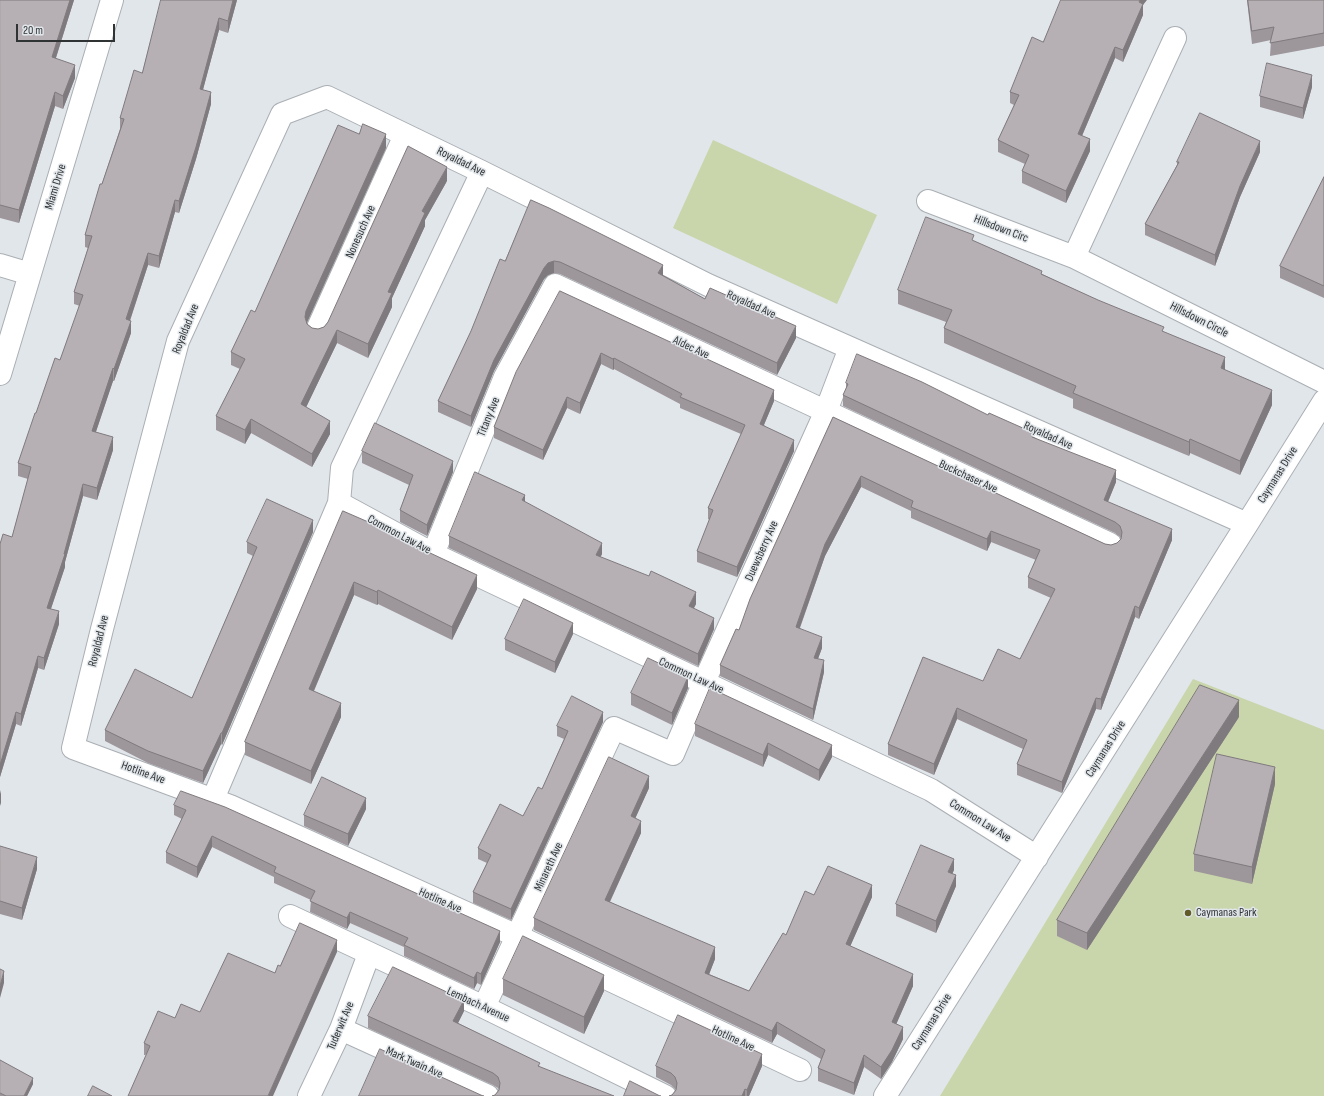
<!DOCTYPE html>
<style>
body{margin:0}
#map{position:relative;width:1324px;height:1096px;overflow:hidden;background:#e1e6eb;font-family:"Sofia Sans Condensed",sans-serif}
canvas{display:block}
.scale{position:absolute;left:16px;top:24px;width:99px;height:18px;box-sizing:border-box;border:2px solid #303334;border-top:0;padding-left:5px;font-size:12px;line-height:14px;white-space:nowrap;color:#303334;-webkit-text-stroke:3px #e1e6eb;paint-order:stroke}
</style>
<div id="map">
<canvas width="1324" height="1096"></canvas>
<div class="scale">20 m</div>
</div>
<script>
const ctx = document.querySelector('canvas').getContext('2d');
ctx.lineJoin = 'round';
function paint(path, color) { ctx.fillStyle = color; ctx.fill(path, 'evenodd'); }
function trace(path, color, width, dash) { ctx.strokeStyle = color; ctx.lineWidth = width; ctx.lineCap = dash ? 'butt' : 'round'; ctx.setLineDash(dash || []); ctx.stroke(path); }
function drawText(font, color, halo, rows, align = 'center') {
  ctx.font = font + ' "Sofia Sans Condensed",sans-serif'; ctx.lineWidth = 3; ctx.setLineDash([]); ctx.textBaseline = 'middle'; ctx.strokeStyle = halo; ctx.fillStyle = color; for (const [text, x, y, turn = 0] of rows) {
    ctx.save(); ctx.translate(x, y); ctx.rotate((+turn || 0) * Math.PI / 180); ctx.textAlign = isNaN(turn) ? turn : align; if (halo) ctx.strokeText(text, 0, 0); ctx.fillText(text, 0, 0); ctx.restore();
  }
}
const green = new Path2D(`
 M713,140L877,215L837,304L673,228Z
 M1193,679L1324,730V1096H940Z`);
const minor = new Path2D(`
 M928,201L1074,257L1324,382
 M1074,257L1175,38
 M0,265L30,274
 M317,330L405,135
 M0,374L112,0
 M339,503L433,554L931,790L1037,857
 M433,554L505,377L555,285L1110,544
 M213,799L339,503L342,468L482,172
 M290,916L484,1007L665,1096
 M484,1007L614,728L673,754L704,682L826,411L850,348
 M341,1029L488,1096
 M800,1070L517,936L230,806L73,748L102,629L178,341L282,114L327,97L482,172L708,285L1247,524
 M309,1096L341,1029L369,954
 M885,1096L1247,524L1324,401`);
const wall = new Path2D(`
 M0,0H74L56,58L75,78L63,109L55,106L19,223L0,218Z
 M237,0L228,33L219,30L203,89L211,104L196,159L179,213L175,212L159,268L148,265L130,321L131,333L114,381H113L96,432L113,450L97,500L83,496L65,562V567L51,609L59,624L44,670L38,668L21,726L16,724L0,777V544L12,537L28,479L18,476V463L36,413L60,360L80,306L74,304V292L88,248L85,247V235L120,129V118L142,73Z
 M1247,0H1324V46L1270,56L1271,40L1252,44Z
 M1143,5V15L1123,62L1115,58L1082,136L1090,151L1066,203L1022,183V171L1025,164L998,152V140L1014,105L1010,103V92L1043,42Z
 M1312,87L1303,119L1260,107V96Z
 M386,148L306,323L312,328L318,329L324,327L447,181L425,220V226L392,298V307L368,358L337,343L306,407L330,434L312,467L251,433L245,444L216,430V416L240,369L231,365V352L255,312Z
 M1260,152L1240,197L1215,266L1145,235V224L1177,165V162Z
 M1324,177V298L1280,278V266Z
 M531,200L705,299L796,338L777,375L560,274L554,273L548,275L544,279L494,371L471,427L438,412V401L505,261Z
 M974,241L1042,274L1164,332L1225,370L1272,405L1240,475L1190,453L1189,456L1073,408V399L944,343V328L946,322L898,304V290Z
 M560,291L774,401L764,425L794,451L737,577L697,562V551L710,520L708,519V508L741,434L680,408V404L614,369L613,370L601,364L580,414L567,408L543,460L494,438V427Z
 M846,383L1034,437L1116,482L1108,502L1172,540L1139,619L1135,617L1101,710L1096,709L1062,793L1017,775V764L1023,749L957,719L934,775L888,755V744L983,681L1020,659L1051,598L1028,588V577L1036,560L991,542L987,551L911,518V511L861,487L825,556L800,628L822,648L818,659L824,672L813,720L720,676V665L739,630L833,417L1105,544L1111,545L1117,543L1121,539L1120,537L1115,533L843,406V395L846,389Z
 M362,451L453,472L427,536L400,522V510L409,485L362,463Z
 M525,502L602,554L600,557L696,604L694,608L714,629L698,666L449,548V536Z
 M343,511L477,589L452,640L378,604L377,605L354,595L314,691L341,717L311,784L245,755V742Z
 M313,532L222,745L221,744L203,783L148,763L105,741V730L192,698L253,556L247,553V542Z
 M573,634L555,673L505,650V639Z
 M688,688L672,725L631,705V693Z
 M1239,717L1087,950L1057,936V920Z
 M603,722L511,920L473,903V892L487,863L478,859V848L523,816L542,789L564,739L557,736V726Z
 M695,724L832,757L819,781L768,755L763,767L695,736Z
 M1275,784L1252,884L1194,871V854Z
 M649,788L635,818L641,833L610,902L715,959L709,974L749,991L786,935L814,895L872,897L850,946L913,986L896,1024L903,1039L892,1062L881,1079L864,1067L854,1095L818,1081V1068L821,1059L777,1034L772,1043L534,930V918Z
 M174,805L500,942L481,985L477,983L474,989L404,956V947L350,923L347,929L310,912L311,900L274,883V877L212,847L197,878L166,863V852L182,819L174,815Z
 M366,809L348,846L304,826V815Z
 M0,846L37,869L22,920L0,914Z
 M954,870L952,874L956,886L936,933L896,916V904Z
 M337,952L145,1055H144V1043L175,1018L200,1012L275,973L280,966Z
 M503,979L604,991L584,1034L503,995Z
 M464,1011L458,1023L540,1066L495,1095L499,1090L498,1088L493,1085L368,1028V1016Z
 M0,1060L33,1084L27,1096H0Z
 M656,1066H762L749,1096H669L672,1095L676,1090L671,1085L656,1077Z`);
const shadedWall = new Path2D(`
 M70,0H74L52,70V57Z
 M233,0H237L228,33V21Z
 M1140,0H1147L1143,5V15L1123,62V50Z
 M219,18V30L200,101V89Z
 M1115,47V58L1078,145V134Z
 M75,65V78L63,109V96Z
 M1312,75V87L1303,119V108Z
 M55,92V106L19,223V210Z
 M211,92V104L196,159L179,213V201Z
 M386,134V148L306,325L305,317L306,311Z
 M1090,139V151L1066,203V191Z
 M1260,141V152L1240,197L1215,266V255L1240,186Z
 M447,167V181L425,220V226L392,298V307L368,358V344L388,292L422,211Z
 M175,200V212L159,268V256Z
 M148,253V265L126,332V319Z
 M554,261V273L548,275L544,279L494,371L471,427V416L494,360L544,268L548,263Z
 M663,265V276L658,273Z
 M131,321V333L114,381V369Z
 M796,326V338L777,375V363Z
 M337,330V343L301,418V404Z
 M601,353V364L580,414V403Z
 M1225,357V372L1221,368Z
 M614,358V369L613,370V359Z
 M113,368V381L92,443V431Z
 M774,390V401L760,434V424Z
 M1272,390V405L1240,475V461Z
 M567,397V408L543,460V450Z
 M251,419V433L245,444V430Z
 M330,421V434L312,467V454Z
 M113,437V450L97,500V488Z
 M1190,439V453L1189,456V442Z
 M794,440V451L737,577V567Z
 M453,461V472L427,536V525Z
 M1116,470V482L1104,511V500Z
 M861,476V487L825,556L796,638V627L825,544Z
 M83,484V496L65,562V567L47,620V608L64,554Z
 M525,495V507L522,500Z
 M313,520V532L222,745V733Z
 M1172,529V540L1139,619V608Z
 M991,531V542L987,551V539Z
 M602,543V554L596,567V555Z
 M477,575V589L452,640V627Z
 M354,582V595L309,702V689Z
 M378,590V604L377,605V592Z
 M696,592V604L689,617V606Z
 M1135,606V617L1101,710V699Z
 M59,611V624L44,670V658Z
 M714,618V629L698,666V654Z
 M573,623V634L555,673V662Z
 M822,637V648L814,669V658Z
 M38,656V668L21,726V714Z
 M824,660V672L813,720V709Z
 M688,677V688L672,725V713Z
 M1096,698V709L1062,793V782Z
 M1239,700V717L1087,950V933Z
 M341,703V717L311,784V771Z
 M957,708V719L934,775V764Z
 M16,712V724L0,777V765Z
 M603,712V722L511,920V909Z
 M221,733V744L203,783V771Z
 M768,743V755L763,767V755Z
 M832,745V757L819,781V770Z
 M1275,767V784L1252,884V867Z
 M649,776V788L631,828V816Z
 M1,790V803L0,806V794Z
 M366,798V809L348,846V834Z
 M641,821V833L605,912V900Z
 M212,836V847L197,878V867Z
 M37,857V869L22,920V908Z
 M954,859V870L948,883V872Z
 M956,875V886L936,933V921Z
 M872,885V897L846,956V944Z
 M350,912V923L347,929V918Z
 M500,931V942L481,985V974Z
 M337,940V952L273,1096H268Z
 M715,947V959L705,985V973Z
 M4,971V983L0,998V986Z
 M477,972V983L474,989V978Z
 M913,974V986L892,1034V1022Z
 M604,975V991L584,1034V1017Z
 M464,1000V1011L453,1033V1021Z
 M777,1022V1034L772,1043V1031Z
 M903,1027V1039L892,1062L881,1079V1067Z
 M762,1054V1066L749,1096H747V1090Z
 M864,1055V1067L854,1095V1083Z
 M33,1078V1084L27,1096H24Z
 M745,1089V1096H742Z`);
const building = new Path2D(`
 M0,0H70L52,57L75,65L63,96L55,92L19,210L0,205Z
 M161,0H233L228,21L219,18L200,89L211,92L196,147L179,201L175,200L159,256L148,253L126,319L131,321L114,369L113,368L92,431L113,437L97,488L83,484L64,554H65L47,608L59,611L44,658L38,656L21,714L16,712L0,765V544L3,534L12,537L31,467L18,463L35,413H36L55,358L60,360L83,295L74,292L92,236L85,235L100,184H102L124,119L120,118L134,70L142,73Z
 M1061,0H1140L1139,2L1143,4L1123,50L1115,47L1078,134L1090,139L1066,191L1022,171L1029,155L998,140L1019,95L1010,92L1032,37L1043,42Z
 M1248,0H1324V33L1270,43L1274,27L1252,31Z
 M1267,63L1312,75L1303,108L1260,96Z
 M1200,113L1260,141L1240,186L1215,255L1145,224L1179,162H1177Z
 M363,124L386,134L306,311L305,317L307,324L312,328L318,329L324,327L328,322L408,146L447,167L422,211L425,213L388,292L392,293L368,344L337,330L301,404L330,421L312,454L251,419L245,430L216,416L245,359L231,352L251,310L255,312L338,125L359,134Z
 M1324,177V286L1280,266Z
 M531,200L549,208L663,265L658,273L705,299L710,288L796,326L777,363L560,262L554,261L548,263L544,268L494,360L471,416L438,401L471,331L500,259L505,261Z
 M926,217L974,235L972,240L1042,271L1041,274L1098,300L1164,327L1162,331L1225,357L1221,368L1272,390L1240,461L1190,439L1189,442L1073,393L1076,386L944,328L952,310L898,290Z
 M560,291L774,390L760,424L794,440L737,567L697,551L713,510L708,508L745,425L680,397L682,394L614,358L613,359L601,353L580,403L567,397L543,450L494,427L516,372Z
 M857,354L922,382L988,415L989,413L1034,433L1032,437L1116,470L1104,500L1172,529L1139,608L1135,606L1101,699L1096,698L1062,782L1017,764L1027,740L957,708L934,764L888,744L923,657L983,681L998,649L1020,659L1055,589L1028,577L1040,550L991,531L987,539L911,507L913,501L861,476L825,544L796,627L822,637L814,658L824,660L813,709L720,665L736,629L739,630L750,599L833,417L1105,544L1111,545L1117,543L1121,539L1122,532L1120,526L1115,522L843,395L848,384L846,383Z
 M375,423L453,461L427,525L400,510L413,475L362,451Z
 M475,472L525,495L522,500L602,543L596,555L649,576L651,571L696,592L689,606L714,618L698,654L449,536Z
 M267,499L313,520L222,733H221L203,771L148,751L105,730L135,669L192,698L257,547L247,542Z
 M343,511L389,531L428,552L477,575L452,627L378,590L377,592L354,582L309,689L341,703L311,771L245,742Z
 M524,599L573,623L555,662L505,639Z
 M648,658L688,677L672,713L631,693Z
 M1200,685L1239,700L1087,933L1057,920Z
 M710,688L832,745L819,770L768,743L763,755L695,724Z
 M572,696L603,712L511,909L473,892L491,855L478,848L500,804L523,816L538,787L542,789L568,731L557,726Z
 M1217,754L1275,767L1252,867L1194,854Z
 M609,757L649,776L631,816L641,821L605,900L715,947L705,973L749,991L783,933L786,935L805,891L814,895L828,866L872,885L846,944L913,974L892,1022L903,1027L892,1050L881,1067L864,1055L854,1083L818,1068L825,1050L777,1022L772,1031L534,918Z
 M322,777L366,798L348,834L304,815Z
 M181,791L225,807L500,931L481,974L477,972L474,978L404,945L408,938L350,912L347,918L310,901L315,891L274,872L276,867L212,836L197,867L166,852L186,810L174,805Z
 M921,845L954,859L948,872L956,875L936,921L896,904Z
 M0,846L37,857L22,908L0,901Z
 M300,923L337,940L268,1096H128L150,1046L144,1043L158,1011L175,1018L181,1004L200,1012L228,953L275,973L278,965L280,966Z
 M523,936L604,975L584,1017L503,979Z
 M393,967L464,1000L453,1021L540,1063L538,1066L614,1096H492L495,1095L499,1090L500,1083L498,1077L493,1073L368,1016Z
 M0,969L4,971L0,986Z
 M678,1015L762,1054L747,1090L745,1089L742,1096H669L672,1095L676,1090L677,1083L675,1077L671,1073L656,1066Z
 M380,1049L483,1096H484H359Z
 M0,1060L33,1078L24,1096H6L0,1093Z
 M630,1081L660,1096H661H624Z
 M93,1086L112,1096H88Z`);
const markers = [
 [1188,913,4,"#615b28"]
];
const streetNames = [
 ["Royaldad Ave",461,162,26],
 ["Miami Drive",56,187,-73],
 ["Hillsdown Circ",1001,229,21],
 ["Nonesuch Ave",361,232,-66],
 ["Royaldad Ave",751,305,24],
 ["Hillsdown Circle",1199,320,27],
 ["Royaldad Ave",186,329,-68],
 ["Aldec Ave",691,348,25],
 ["Titany Ave",489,417,-68],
 ["Royaldad Ave",1048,436,24],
 ["Caymanas Drive",1278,475,-58],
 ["Buckchaser Ave",968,477,25],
 ["Common Law Ave",399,535,28],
 ["Duewsberry Ave",762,551,-66],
 ["Royaldad Ave",99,641,-76],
 ["Common Law Ave",691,676,25],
 ["Caymanas Drive",1106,749,-58],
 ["Hotline Ave",143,773,20],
 ["Common Law Ave",980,821,32],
 ["Minareth Ave",549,867,-65],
 ["Hotline Ave",440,901,24],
 ["Lembach Avenue",478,1005,25],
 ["Caymanas Drive",932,1022,-58],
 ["Tuderwit Ave",341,1026,-67],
 ["Hotline Ave",733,1039,25],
 ["Mark Twain Ave",414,1063,24]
];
const poiNames = [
 ["Caymanas Park",1196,913]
];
paint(green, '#c9d5ab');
trace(minor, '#aaafb4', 24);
trace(minor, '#fff', 22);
paint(wall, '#9d969a');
paint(shadedWall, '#7f7a7d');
paint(building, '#b6afb3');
trace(building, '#7f7a7d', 1);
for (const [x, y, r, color] of markers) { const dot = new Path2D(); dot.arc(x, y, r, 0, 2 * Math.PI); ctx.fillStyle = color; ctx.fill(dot); trace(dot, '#e1e6eb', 1.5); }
drawText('12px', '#303334', '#e1e6eb', streetNames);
drawText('12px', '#303334', '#e1e6eb', poiNames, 'left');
</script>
